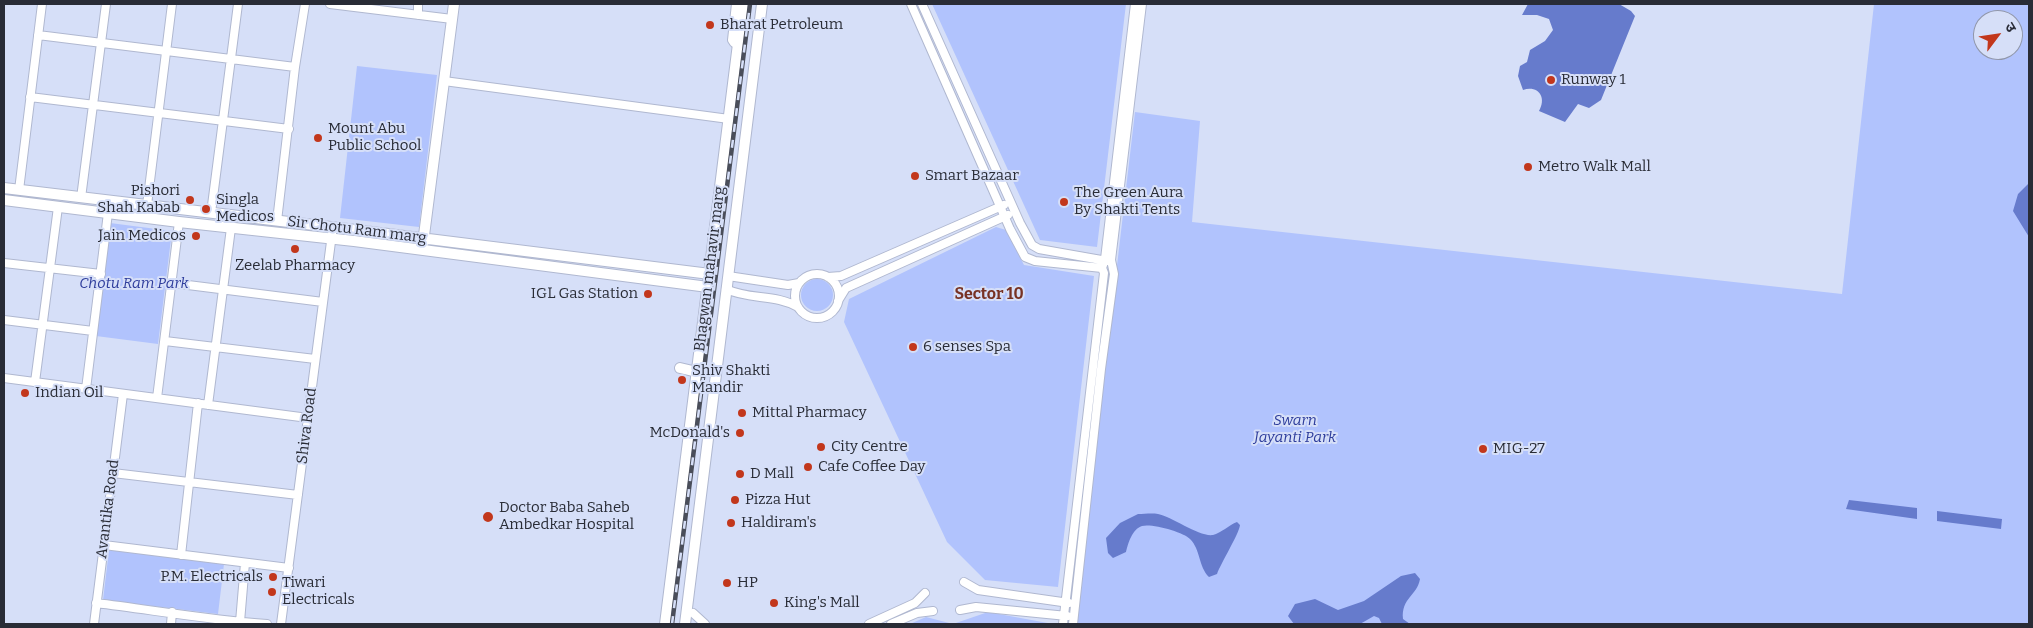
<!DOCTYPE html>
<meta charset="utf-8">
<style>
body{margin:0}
#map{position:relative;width:2033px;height:628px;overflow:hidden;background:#d6dff8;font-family:Bitter,"Noto Sans Devanagari",serif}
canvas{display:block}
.frame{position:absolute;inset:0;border:5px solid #292c36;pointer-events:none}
.north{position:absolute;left:1973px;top:10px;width:50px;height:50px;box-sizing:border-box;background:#d6dff8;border:1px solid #9197aa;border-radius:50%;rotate:59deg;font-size:14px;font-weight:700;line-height:20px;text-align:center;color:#292c36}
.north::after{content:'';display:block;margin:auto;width:18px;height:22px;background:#c2371c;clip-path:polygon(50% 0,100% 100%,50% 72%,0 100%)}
</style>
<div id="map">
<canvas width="2033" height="628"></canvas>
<div class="frame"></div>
<div class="north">उ</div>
</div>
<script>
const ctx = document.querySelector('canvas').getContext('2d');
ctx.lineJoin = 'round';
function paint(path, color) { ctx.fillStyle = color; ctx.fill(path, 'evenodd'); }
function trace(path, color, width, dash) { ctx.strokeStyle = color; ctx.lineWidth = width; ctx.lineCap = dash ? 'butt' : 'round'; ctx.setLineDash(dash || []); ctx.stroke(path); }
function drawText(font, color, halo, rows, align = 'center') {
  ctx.font = font + ' Bitter,serif'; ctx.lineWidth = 4; ctx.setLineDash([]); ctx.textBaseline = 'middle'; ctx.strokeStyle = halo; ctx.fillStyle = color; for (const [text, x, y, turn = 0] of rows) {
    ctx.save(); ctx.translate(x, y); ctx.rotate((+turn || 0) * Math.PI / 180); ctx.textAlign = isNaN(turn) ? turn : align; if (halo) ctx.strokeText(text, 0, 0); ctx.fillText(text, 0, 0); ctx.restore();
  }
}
const green = new Path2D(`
 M932,4H1126L1097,247L1040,240Z
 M1874,4H2029V624H1075L1135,112L1200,121L1192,222L1842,294ZM1983,20H2013V50H1983Z
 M357,66L437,75L419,227L340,218Z
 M110,223L172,231L158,344L96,336Z
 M996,227L1006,230L1024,265L1094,276L1058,587L985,580L947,542L844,322L849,299Z
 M801 295a16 16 0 1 1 32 0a16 16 0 1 1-32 0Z
 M109,550L224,564L218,614L103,600Z
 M988,612L1053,624H910L926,617L953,624Z`);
const water = new Path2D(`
 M1528,4H1619L1631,11L1635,16L1601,100L1589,108L1578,104L1565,122L1539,111C1547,97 1538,85 1523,90L1518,76L1520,66L1527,62L1530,50L1545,41L1553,30L1549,19L1537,15H1522Z
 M2029,183V237L2013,211L2018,194Z
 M1849,500L1917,508V519L1846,509Z
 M1937,511L2002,519L2001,529L1937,521Z
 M1138,514C1144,514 1152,513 1158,514C1173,517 1199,537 1213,535C1221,533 1229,525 1237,522L1240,525C1239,534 1221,563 1217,574L1209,577C1198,566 1201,550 1190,539C1184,532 1151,523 1142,526C1132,529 1128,544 1126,552L1113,558L1108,553L1106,538L1120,523Z
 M1415,573L1420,579C1417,596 1401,598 1403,619L1410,624H1382L1379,618L1374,616L1360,624H1294L1288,616L1295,604L1315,599L1338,610L1364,601L1401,576Z`);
const street = new Path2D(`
 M330,4L452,19
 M736,4L732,40L734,43H738
 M911,4L1010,229L1025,257L1035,261L1102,268
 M922,4L1020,223L1032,245L1039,249L1107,261
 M418,15V4
 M38,35L295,67
 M444,81L729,119
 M30,97L289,129
 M19,190L42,4
 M81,198L106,4
 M147,205L172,4
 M211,213L238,4
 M277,221L295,67L305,4
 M4,263L101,274
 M795 296a22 22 0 1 1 44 0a22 22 0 1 1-44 0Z
 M728,276L788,285L799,283
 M828,277L841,276L1004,205
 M172,283L323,302
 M726,289C749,300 776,294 798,307
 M838,301L846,288L1008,215
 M4,320L93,331
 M165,341L315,359
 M4,378L308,418
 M35,382L58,207
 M86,389L108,213
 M157,398L179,222
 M208,405L231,228
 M113,473L298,495
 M104,545L289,568
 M181,555L198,403
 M964,582L978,590L1069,603
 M96,603C153,610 210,620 267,624
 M960,610L976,607L1067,616
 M693,613L705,624
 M240,622L245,563
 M94,624L123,394
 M171,624L172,612
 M281,624L332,234
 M869,624L915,603L925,593
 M891,624L917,613L933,611
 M1063,624L1104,273L1102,268L1105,259L1135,4
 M1073,624L1101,369L1114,274L1111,260L1142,4`);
const secondary = new Path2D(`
 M4,188L356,230L710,274
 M4,200L179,222L354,241L708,287
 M423,243L454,4
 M680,368L697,372
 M665,624L743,4
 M685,624L762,4`);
const rail = new Path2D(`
 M672,624L750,4`);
const markers = [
 [710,25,5,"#c2371c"],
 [1551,80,5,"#c2371c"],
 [318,138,5,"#c2371c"],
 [1528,167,5,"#c2371c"],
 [915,176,5,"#c2371c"],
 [190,200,5,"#c2371c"],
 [1064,202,5,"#c2371c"],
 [206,209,5,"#c2371c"],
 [196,236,5,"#c2371c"],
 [295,249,5,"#c2371c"],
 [648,294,5,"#c2371c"],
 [913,347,5,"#c2371c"],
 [682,380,5,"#c2371c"],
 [25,393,5,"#c2371c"],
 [742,413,5,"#c2371c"],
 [740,433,5,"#c2371c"],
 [821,447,5,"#c2371c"],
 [1483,449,5,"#c2371c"],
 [808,467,5,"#c2371c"],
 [740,474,5,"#c2371c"],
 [735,500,5,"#c2371c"],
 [488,517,6,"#c2371c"],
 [731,523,5,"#c2371c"],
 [273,577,5,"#c2371c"],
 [727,583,5,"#c2371c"],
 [272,592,5,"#c2371c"],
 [774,603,5,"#c2371c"]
];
const poiNames = [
 ["Bharat Petroleum",720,25],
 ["Runway 1",1561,80],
 ["Mount Abu",328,129],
 ["Public School",328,146],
 ["Metro Walk Mall",1538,167],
 ["Smart Bazaar",925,176],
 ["Pishori",180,191,"right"],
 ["Shah Kabab",180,208,"right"],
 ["The Green Aura",1074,193],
 ["By Shakti Tents",1074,210],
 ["Singla",216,200],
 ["Medicos",216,217],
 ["Jain Medicos",186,236,"right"],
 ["Zeelab Pharmacy",295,266,"center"],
 ["IGL Gas Station",638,294,"right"],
 ["6 senses Spa",923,347],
 ["Shiv Shakti",692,371],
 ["Mandir",692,388],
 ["Indian Oil",35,393],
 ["Mittal Pharmacy",752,413],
 ["McDonald's",730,433,"right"],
 ["City Centre",831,447],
 ["MIG-27",1493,449],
 ["Cafe Coffee Day",818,467],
 ["D Mall",750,474],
 ["Pizza Hut",745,500],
 ["Doctor Baba Saheb",499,508],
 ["Ambedkar Hospital",499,525],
 ["Haldiram's",741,523],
 ["P.M. Electricals",263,577,"right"],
 ["Tiwari",282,583],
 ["Electricals",282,600],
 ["HP",737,583],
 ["King's Mall",784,603]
];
const streetNames = [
 ["Sir Chotu Ram marg",357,230,7],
 ["Bhagwan mahavir marg",710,269,-83],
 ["Shiva Road",307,426,-83],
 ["Avantika Road",108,509,-83]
];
const parkNames = [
 ["Chotu Ram Park",134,284],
 ["Swarn",1295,421],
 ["Jayanti Park",1295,438]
];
const neighbourhoodNames = [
 ["Sector 10",989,295]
];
paint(green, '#b1c3fd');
paint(water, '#667bcc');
trace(street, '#b0b8d0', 10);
trace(secondary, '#b0b8d0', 12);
trace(street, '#fff', 8);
trace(secondary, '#fff', 10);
trace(rail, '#4a4e5a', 4.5);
trace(rail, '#d6dff8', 2.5, [8]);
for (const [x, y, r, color] of markers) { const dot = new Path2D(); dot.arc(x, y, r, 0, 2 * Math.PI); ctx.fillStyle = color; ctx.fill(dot); trace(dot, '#d6dff8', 2); }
drawText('15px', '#292c36', '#d6dff8', poiNames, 'left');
drawText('15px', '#292c36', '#d6dff8', streetNames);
drawText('italic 15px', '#2e3d9c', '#d6dff8', parkNames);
drawText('bold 16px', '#773224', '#d6dff8', neighbourhoodNames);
</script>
